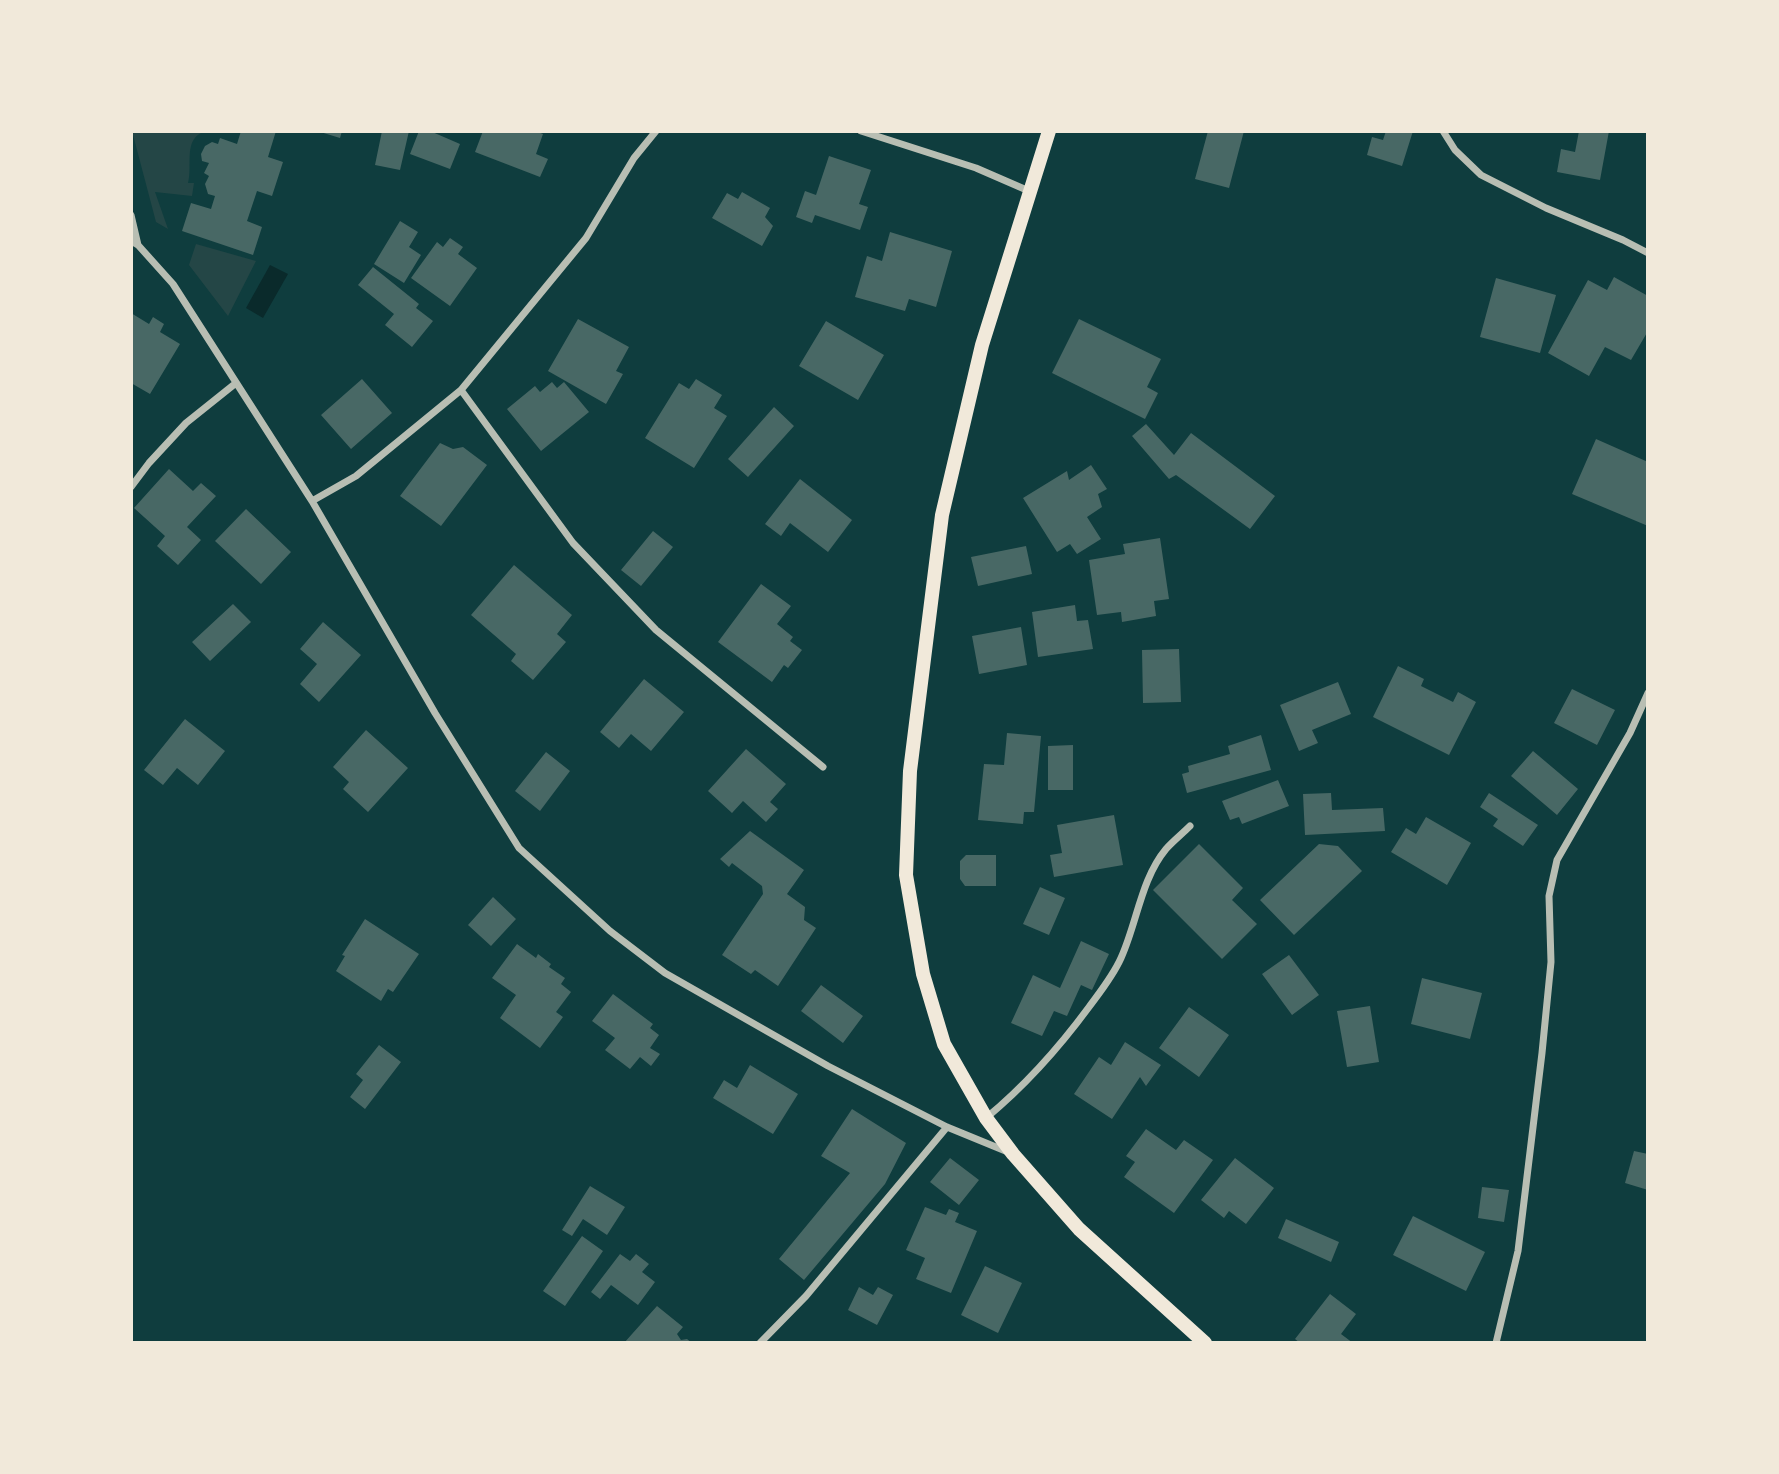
<!DOCTYPE html>
<style>
body{margin:0}
#map{position:relative;width:1779px;height:1474px;overflow:hidden;background:#0f3d3e;font-family:Karla,sans-serif}
canvas{display:block}
.frame{position:absolute;inset:0;border:133px solid #f1e9da;pointer-events:none}
</style>
<div id="map">
<canvas width="1779" height="1474"></canvas>
<div class="frame"></div>
</div>
<script>
const ctx = document.querySelector('canvas').getContext('2d');
ctx.lineJoin = 'round';
function paint(path, color) { ctx.fillStyle = color; ctx.fill(path, 'evenodd'); }
function trace(path, color, width, dash) { ctx.strokeStyle = color; ctx.lineWidth = width; ctx.lineCap = dash ? 'butt' : 'round'; ctx.setLineDash(dash || []); ctx.stroke(path); }
const green = new Path2D(`
 M132,131H206C182,138 193,165 188,183H194L192,196L155,192L168,229L156,222Z
 M196,244L256,261L228,316L189,265Z`);
const water = new Path2D(`
 M270,265L288,274L263,318L246,308Z`);
const building = new Path2D(`
 M241,131H276L268,157L283,162L272,196L257,191L247,221L262,227L253,255L182,231L191,203L211,209L215,196L208,194L205,184L209,176L204,173L209,163L202,161L201,154L205,146L212,142L218,144L220,138L237,144Z
 M317,131H342L340,138Z
 M382,131H409L400,170L375,165Z
 M419,131H430L460,144L450,169L410,154Z
 M483,131H535L543,134L536,154L548,159L540,177L475,152Z
 M1208,131H1244L1229,188L1195,179Z
 M1386,131H1413L1402,166L1367,155L1372,137L1383,140Z
 M1579,131H1609L1600,180L1557,172L1561,149L1575,152Z
 M829,156L871,170L859,204L868,207L860,230L815,215L812,223L796,217L805,191L816,195Z
 M742,192L770,208L765,217L773,226L762,246L712,218L727,193L738,199Z
 M400,221L418,232L409,247L421,255L404,283L374,264Z
 M890,232L952,251L936,307L909,299L905,311L855,297L867,256L882,261Z
 M450,238L463,247L458,254L477,268L450,306L411,278L437,242L443,247Z
 M373,267L419,304L416,308L433,321L412,347L385,325L394,314L358,285Z
 M1614,277L1648,296V331L1631,360L1605,347L1589,376L1548,353L1588,280L1607,290Z
 M1496,278L1556,295L1540,353L1480,337Z
 M131,313L149,324L153,317L164,324L160,332L180,344L150,394L131,383Z
 M578,319L629,347L616,371L623,374L606,404L548,371Z
 M1079,319L1161,359L1147,387L1158,393L1145,419L1052,373Z
 M826,321L884,355L858,400L799,366Z
 M362,379L392,413L351,449L321,415Z
 M696,379L722,395L714,408L727,416L694,468L645,438L679,383L689,389Z
 M552,382L557,388L564,382L589,412L541,451L507,409L535,386L540,392Z
 M774,407L794,426L748,477L728,459Z
 M1146,424L1174,455L1191,433L1275,496L1250,529L1176,475L1169,479L1132,436Z
 M1596,439L1648,462V526L1572,494Z
 M440,443L453,449L463,447L487,465L441,526L400,496Z
 M1091,465L1107,489L1098,494L1102,507L1087,517L1101,539L1077,554L1070,544L1057,552L1023,498L1067,471L1069,480Z
 M169,469L193,491L201,483L216,496L187,527L201,540L178,565L157,546L165,536L134,508Z
 M800,479L852,520L828,552L790,523L781,536L765,524Z
 M246,509L291,552L261,584L215,541Z
 M653,531L673,547L641,586L621,570Z
 M1160,538L1169,599L1154,601L1156,616L1122,622L1121,612L1097,615L1089,560L1125,554L1123,544Z
 M1026,546L1032,574L978,586L971,557Z
 M514,565L572,615L557,634L566,642L533,680L511,661L516,654L471,615Z
 M761,584L791,606L777,624L793,637L790,641L802,650L788,668L784,665L772,682L718,642Z
 M233,604L251,622L210,661L192,642Z
 M1075,605L1077,621L1088,620L1093,649L1038,657L1032,612Z
 M323,622L361,655L319,702L300,684L317,664L300,649Z
 M1021,627L1027,665L979,674L972,636Z
 M1179,649L1181,702L1143,703L1142,650Z
 M1398,666L1424,679L1421,686L1453,702L1458,692L1476,702L1449,755L1373,717Z
 M644,679L684,712L651,751L631,734L619,748L600,732Z
 M1338,682L1351,714L1312,730L1318,743L1299,751L1280,705Z
 M1572,689L1615,710L1597,745L1554,723Z
 M185,719L225,751L198,785L177,768L163,785L144,770Z
 M366,730L408,768L368,812L343,789L349,782L333,767Z
 M1007,733L1041,736L1034,812H1024L1023,824L978,820L984,764L1004,765Z
 M1261,735L1271,770L1187,793L1182,774L1189,772L1188,766L1230,754L1228,746Z
 M1073,745V790H1048V746Z
 M746,749L786,784L770,802L778,809L766,822L743,801L732,813L708,791Z
 M1533,751L1578,789L1557,815L1511,776Z
 M546,752L570,771L540,811L515,791Z
 M1278,780L1289,806L1242,824L1239,817L1230,820L1222,801Z
 M1331,793L1332,810L1383,808L1385,831L1305,835L1303,794Z
 M1489,793L1538,825L1523,846L1493,826L1498,819L1480,807Z
 M1114,815L1123,865L1054,877L1050,855L1062,853L1057,825Z
 M1426,817L1471,843L1447,885L1391,852L1406,828L1416,834Z
 M750,831L804,870L787,894L805,907L804,920L816,928L778,986L755,970L751,974L722,955L763,894L762,886L732,863L729,867L720,859Z
 M1199,844L1243,888L1232,900L1257,924L1222,959L1153,890Z
 M1319,844L1338,846L1362,871L1294,935L1260,900Z
 M966,855H996V886H965L960,879V861Z
 M1040,887L1065,898L1049,935L1023,924Z
 M493,897L516,919L491,946L468,925Z
 M365,919L419,954L393,992L388,989L381,1001L336,971L345,956L342,955Z
 M1081,941L1109,954L1092,990L1081,985L1067,1016L1054,1011L1042,1036L1011,1023L1033,975L1060,988Z
 M517,944L536,958L538,954L551,964L549,967L565,978L561,984L571,992L556,1012L563,1017L540,1048L500,1018L516,995L492,978Z
 M1289,955L1319,995L1292,1015L1262,974Z
 M1422,978L1482,993L1470,1039L1411,1024Z
 M821,985L863,1016L843,1043L801,1011Z
 M613,994L653,1024L650,1028L659,1035L650,1048L660,1054L651,1066L640,1057L630,1069L605,1050L615,1038L592,1021Z
 M1370,1006L1379,1062L1347,1067L1337,1011Z
 M1189,1007L1229,1035L1199,1077L1159,1048Z
 M1125,1042L1161,1065L1146,1086L1140,1077L1112,1119L1074,1094L1099,1057L1111,1065Z
 M379,1045L401,1062L365,1109L350,1097L363,1080L356,1074Z
 M750,1065L798,1094L773,1134L713,1098L724,1080L737,1088Z
 M852,1109L906,1143L885,1184L804,1280L779,1259L850,1173L821,1156Z
 M1146,1129L1176,1150L1184,1140L1213,1160L1174,1213L1124,1177L1135,1162L1126,1156Z
 M1634,1151L1648,1154V1190L1625,1183Z
 M950,1158L979,1180L959,1205L930,1182Z
 M1235,1158L1274,1188L1246,1224L1229,1211L1224,1218L1201,1200Z
 M590,1186L625,1207L607,1235L583,1219L572,1236L562,1230Z
 M1482,1187L1509,1190L1504,1222L1478,1218Z
 M925,1207L946,1215L949,1209L959,1213L955,1222L977,1231L951,1293L916,1279L925,1258L906,1250Z
 M1413,1216L1485,1252L1466,1291L1393,1255Z
 M1286,1219L1339,1242L1331,1262L1278,1238Z
 M582,1236L603,1251L565,1306L543,1291Z
 M620,1254L630,1261L636,1254L649,1264L642,1272L655,1282L638,1305L611,1285L600,1299L591,1292Z
 M985,1266L1022,1283L998,1333L961,1315Z
 M859,1287L873,1295L878,1287L893,1295L877,1325L848,1310Z
 M1330,1294L1356,1314L1341,1334L1353,1343H1300L1295,1339Z
 M657,1306L683,1327L677,1334L681,1340L687,1339L692,1343H624Z`);
const minor = new Path2D(`
 M861,131L976,168L1029,191
 M1443,131L1455,150L1481,175L1546,208L1623,240L1648,253
 M131,215L138,245
 M131,241L138,245L173,284L312,501L435,713L519,848L610,931L665,973L828,1066L947,1127L1008,1152
 M461,390L573,543L656,630L823,767
 M131,487L149,463L186,423L236,383
 M312,501L356,476L461,390L586,238L634,158L656,131
 M986,1118C1026,1085 1058,1049 1089,1007C1100,992 1113,976 1121,958C1137,923 1141,879 1166,849C1173,841 1182,834 1190,826
 M760,1343L806,1296L947,1127
 M1496,1343L1518,1251L1542,1053L1551,962L1549,896L1557,860L1630,733L1648,693`);
const secondary = new Path2D(`
 M1049,131L982,345L942,515L910,771L906,875L923,974L944,1044L986,1118L1013,1154L1079,1229L1205,1343`);
paint(green, '#244646');
paint(water, '#0a2a2b');
paint(building, '#486865');
trace(minor, '#b8beb3', 7);
trace(secondary, '#f1e9da', 14);
</script>
